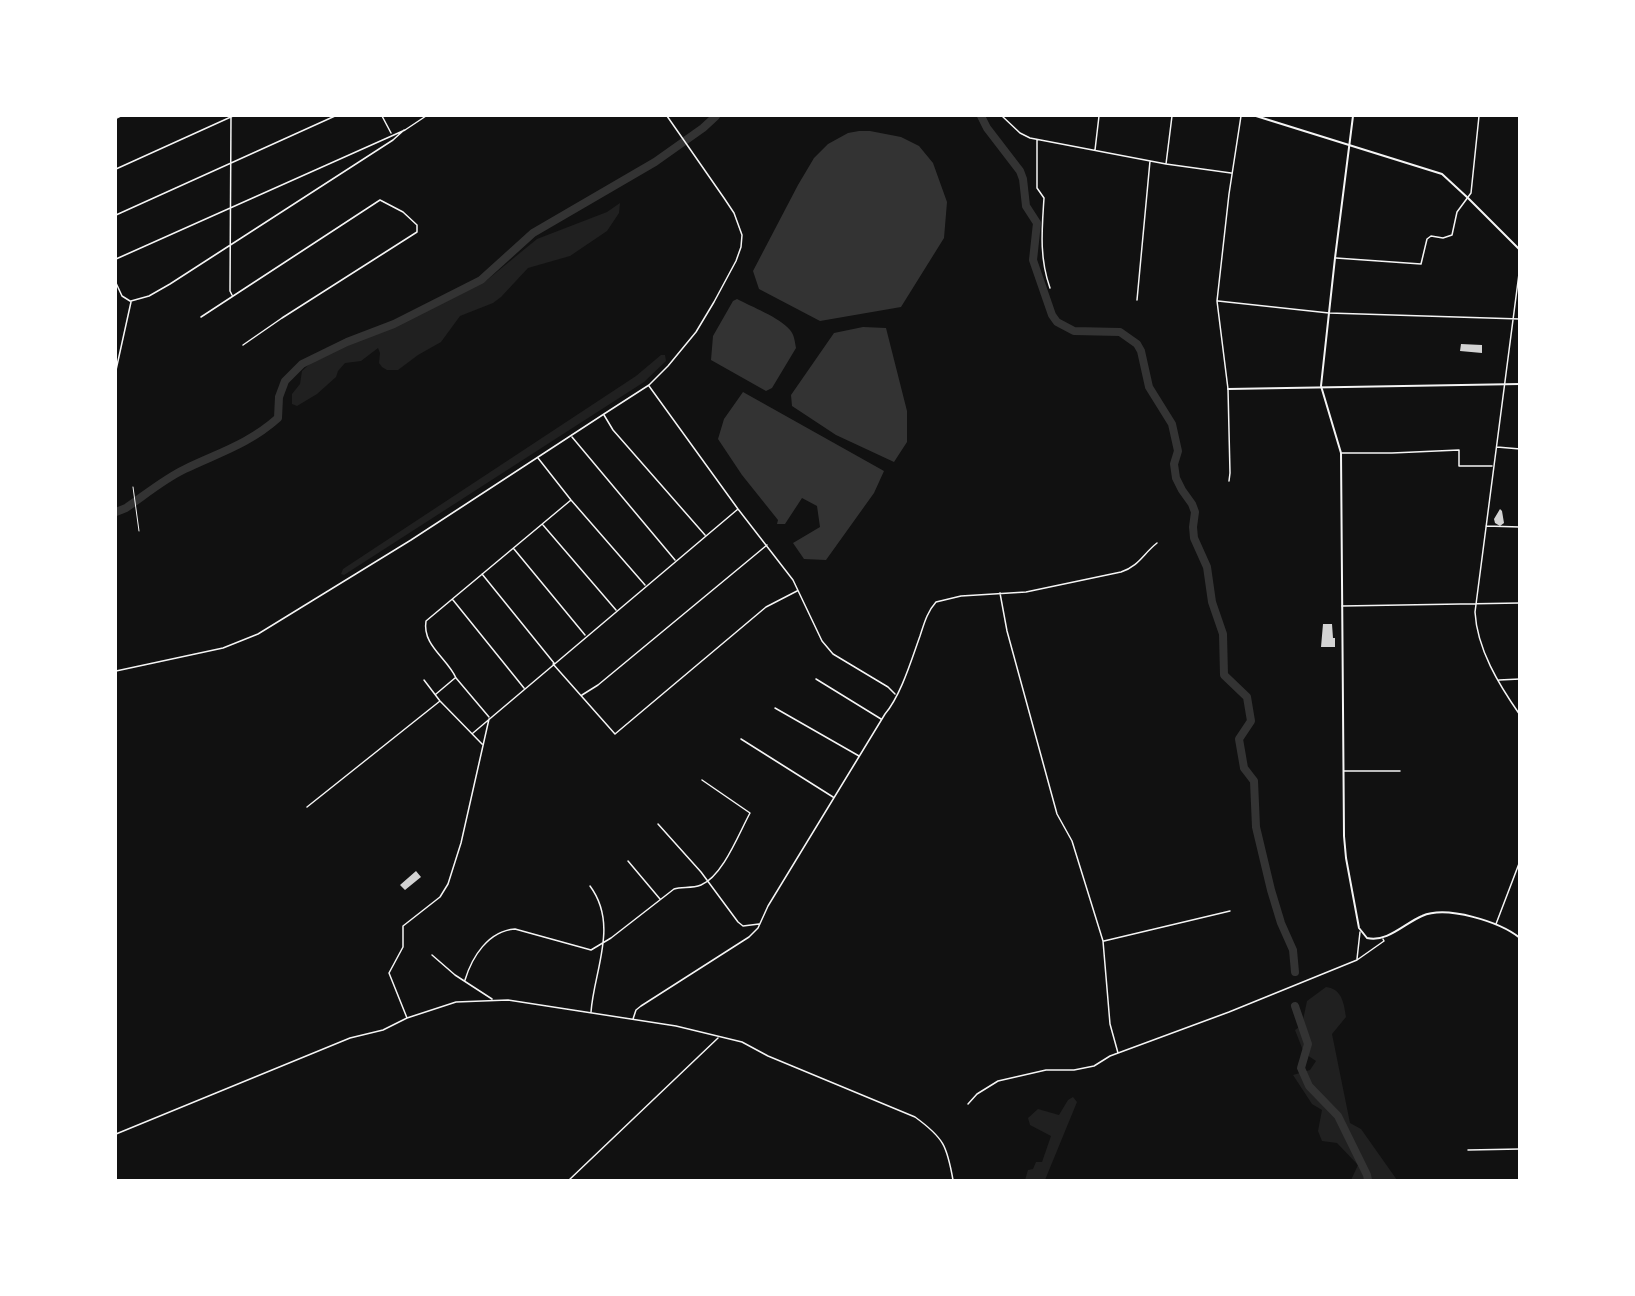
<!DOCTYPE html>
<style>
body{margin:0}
#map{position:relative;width:1635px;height:1296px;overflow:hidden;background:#111;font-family:"Exo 2",sans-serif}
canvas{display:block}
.frame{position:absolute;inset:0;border:117px solid #fff;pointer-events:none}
</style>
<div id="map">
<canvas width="1635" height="1296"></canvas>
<div class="frame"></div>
</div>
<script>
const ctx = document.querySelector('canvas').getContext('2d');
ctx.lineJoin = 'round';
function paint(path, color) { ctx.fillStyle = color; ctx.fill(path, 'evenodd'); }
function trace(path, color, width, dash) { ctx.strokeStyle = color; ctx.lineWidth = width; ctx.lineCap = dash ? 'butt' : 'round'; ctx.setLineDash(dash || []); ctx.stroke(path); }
const green = new Path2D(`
 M620,203L619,213L607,231L570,256L528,268L501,297L493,303L460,316L441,342L418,355L398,370H387L382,367L379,363L380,353L378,348L361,361L345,363L338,371L336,377L317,394L297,406L292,404V394L300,384L302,371L315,359L408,320L423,308L461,293L487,280L537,239L607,212Z
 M661,355H665L666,361L644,382L344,575L341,574L343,569L636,376Z
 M1326,987C1342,989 1344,1003 1346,1017L1332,1034L1350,1123L1361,1129L1397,1180H1351L1358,1165L1337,1143L1322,1141L1318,1131L1322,1110L1312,1104L1293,1075L1310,1070L1316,1061L1304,1053L1295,1030L1302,1025L1307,1001Z
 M1073,1097L1077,1102L1045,1180H1025L1028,1170L1033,1169L1036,1162H1042L1051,1136L1030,1125L1028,1118L1038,1109L1059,1115L1068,1100Z`);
const water = new Path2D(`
 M859,131H870L901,137L919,146L933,163L947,202L944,238L901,307L820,321L759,289L753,271L798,185L814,158L828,144L848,133Z
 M737,299C752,307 779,317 790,330C794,334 795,342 796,348L772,388L766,391L711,360L713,336L733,301Z
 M863,327L886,328L907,411V442L894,462L836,435L792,406L791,395L834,333Z
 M743,392L884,471L874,493L826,560L804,559L793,543L820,527L817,506L802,498L785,524H777L778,520L742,475L718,439L724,419Z`);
const river = new Path2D(`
 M981,116L987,128L1020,171L1023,179L1026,206L1037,223L1033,260L1052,315L1057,322L1074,331L1120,332L1137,344L1141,351L1149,387L1172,424L1178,451L1174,464L1176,478L1182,490L1192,504L1195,512L1193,527L1194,538L1207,567L1212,602L1223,634L1224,675L1247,697L1251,721L1239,739L1244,768L1254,781L1256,827L1271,890L1281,923L1293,950L1295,972
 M116,512L126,508C145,495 164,479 185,469C218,453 249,444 278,418L279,397L285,381L302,364L347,342L394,324L481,280L533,233L655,162L703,128L716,116
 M1295,1006L1308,1044L1301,1068L1309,1086L1338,1116L1367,1175L1368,1180`);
const building = new Path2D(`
 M1461,344L1482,345V353L1460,351Z
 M1500,509L1502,511L1504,523L1500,526L1495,523L1494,519Z
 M1323,624H1332L1333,638H1335V647H1321Z
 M416,871L421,877L405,890L400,885Z`);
const path = new Path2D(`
 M133,487L139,531`);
const minor = new Path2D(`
 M231,116L230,291L232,295
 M382,116L391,133
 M1002,116L1020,133L1030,138L1166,164L1231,173
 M1037,140V188L1044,198C1042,229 1039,257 1050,288
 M1095,150L1099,116
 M1166,164L1172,116
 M116,169L233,116
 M116,215L335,116
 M1336,258L1421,264L1427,239L1431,236L1443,238L1452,235L1457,212L1471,193L1479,116
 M116,259L405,130L426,116
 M1520,266L1475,612C1477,649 1499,685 1520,715
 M116,283L122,296L130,301
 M1137,300L1150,161
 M131,301L149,296L170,284L393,140L404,130
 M1218,301L1329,313L1520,319
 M201,317L380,200L403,212L417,225V232L282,318L243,345
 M116,370L131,302
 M649,386L738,509L793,580L822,641L833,654L888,687L895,694
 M604,415L613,430L705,535
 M572,437L675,560
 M1497,447L1520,449
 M1342,453H1392L1459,450V466H1492
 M538,458L571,500L645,585
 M1229,481L1230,473L1228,389L1217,301L1229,194L1241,116
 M543,525L616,610
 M1486,526L1520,527
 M514,549L585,635
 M482,574L554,663
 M1000,593L1007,631L1057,814L1072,841L1103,941L1110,1024L1118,1053
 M453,600L524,688
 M1342,606L1520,603
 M553,664L615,734L766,607L797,591
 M116,671L223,648L258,634L411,540L604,414L649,385L668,366L696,332L714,302L736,261L741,247L742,235L734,213L724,198L667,116
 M816,679L881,719
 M424,680L440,701L482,744
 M1499,680L1520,679
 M436,694L455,678
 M582,695L598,685L767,545
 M775,708L859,756
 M489,717L456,678C447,658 422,645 426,621L571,500
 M489,719L461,843L448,884L440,897L403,926V947L389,973L407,1018L456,1002L508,1000L676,1026L742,1042L768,1056L915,1117C944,1138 947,1146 953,1180
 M473,733L738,509
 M741,739L833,797
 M1344,771H1400
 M307,807L440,701
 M658,824L701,872L738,922L743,926L759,924
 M628,861L660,899
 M590,886C619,925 594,970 591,1012
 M1496,924L1520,861
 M1104,941L1230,911
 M432,955L455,975L492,999
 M1357,959L1360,932
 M465,980C472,957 488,931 515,929L591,950L611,938L674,889C682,886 691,889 701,885C723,876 739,833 750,813L702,780
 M633,1019L636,1010L641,1006L749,937L758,928L768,906L885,714C901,695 911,661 920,636C924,624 927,612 936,602L961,596L1026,592L1121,572C1139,566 1143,554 1157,543
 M968,1104L977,1094L998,1081L1046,1070H1074L1094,1066L1110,1056L1229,1012L1357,960L1384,941L1383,939
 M116,1134L350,1038L383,1030L407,1018
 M1468,1150L1520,1149
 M569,1180L718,1038`);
const tertiary = new Path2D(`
 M1256,116L1442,174L1468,198L1520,250
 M1228,389L1520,384`);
const secondary = new Path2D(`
 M1353,116L1335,258L1321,386L1341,453L1344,836L1346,858L1359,928L1367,938C1387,943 1405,923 1422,916C1447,905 1500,922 1520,938`);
const primary = new Path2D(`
 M116,118L120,116`);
paint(green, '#202020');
paint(water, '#333');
trace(river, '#333', 8);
paint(building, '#d3d3d3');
trace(path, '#f5f5f5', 1);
trace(minor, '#f5f5f5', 1.5);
trace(tertiary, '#f5f5f5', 2);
trace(secondary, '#f5f5f5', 2);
trace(primary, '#f5f5f5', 2);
</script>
